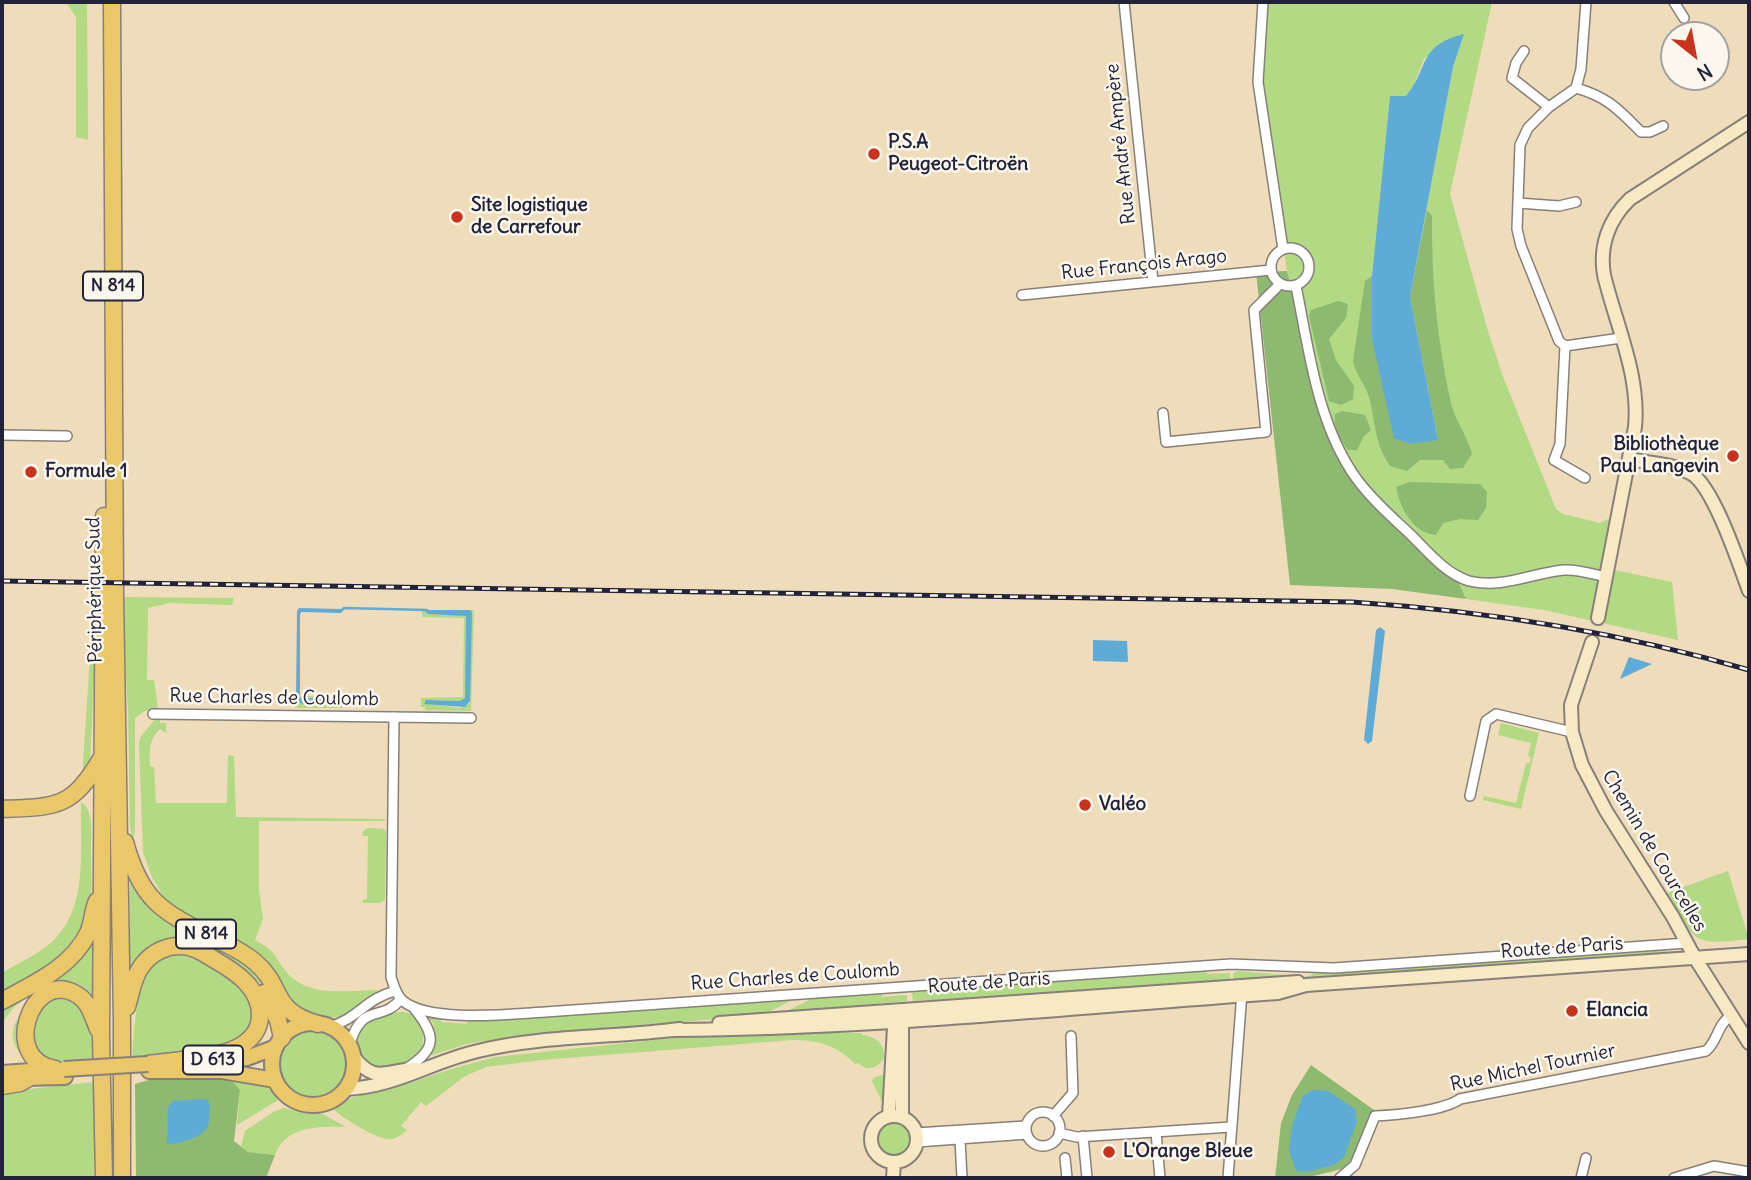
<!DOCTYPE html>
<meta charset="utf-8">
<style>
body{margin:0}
#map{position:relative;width:1751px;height:1180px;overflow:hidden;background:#efdcba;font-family:Delius,sans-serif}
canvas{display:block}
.frame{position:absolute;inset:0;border:4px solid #22223b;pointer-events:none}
.north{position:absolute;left:1660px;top:21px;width:70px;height:70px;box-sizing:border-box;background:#fbf7ec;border:2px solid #a4a2a5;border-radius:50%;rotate:149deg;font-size:19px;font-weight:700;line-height:28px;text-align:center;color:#22223b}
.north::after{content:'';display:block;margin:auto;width:24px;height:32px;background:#c8321e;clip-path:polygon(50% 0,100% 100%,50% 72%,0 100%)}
</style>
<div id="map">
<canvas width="1751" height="1180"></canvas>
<div class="frame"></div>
<div class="north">N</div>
</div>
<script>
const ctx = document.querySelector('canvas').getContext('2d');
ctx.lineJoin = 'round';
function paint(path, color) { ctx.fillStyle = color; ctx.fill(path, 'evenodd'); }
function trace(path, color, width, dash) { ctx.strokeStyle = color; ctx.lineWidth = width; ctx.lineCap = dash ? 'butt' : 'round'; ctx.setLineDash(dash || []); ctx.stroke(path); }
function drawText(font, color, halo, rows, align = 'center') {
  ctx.font = font + ' Delius,sans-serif'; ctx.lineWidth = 5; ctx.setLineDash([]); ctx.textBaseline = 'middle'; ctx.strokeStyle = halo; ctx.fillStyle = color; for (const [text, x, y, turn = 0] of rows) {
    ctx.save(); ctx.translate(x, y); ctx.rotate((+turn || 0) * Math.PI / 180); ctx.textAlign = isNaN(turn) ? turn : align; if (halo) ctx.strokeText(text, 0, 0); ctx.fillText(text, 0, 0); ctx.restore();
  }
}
const green = new Path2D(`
 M66,2H87L88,140L76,137V17Z
 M1262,2H1492L1450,194L1487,328L1502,374L1556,509L1563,514L1600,523L1610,518L1600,567L1672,582L1678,640L1544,610L1466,599L1455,575L1357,479L1339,449L1315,375L1287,271L1258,82ZM1463,35L1453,67L1410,297L1438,439L1410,444L1394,437L1372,339V276L1390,96H1406L1413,87L1424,59Z
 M94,592H98L90,764L82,781Z
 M121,597L234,598L232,605L170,603L148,608L147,680H154L158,709L145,711L135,718V827L134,837H132L130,825L128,710Z
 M422,610L466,616L465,699L460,701L426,700L424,703L460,708L469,704L470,701V610H474L471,711L425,710V707H421V698L463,697L464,618L422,617Z
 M300,696L342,697V708H295L296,697L297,700L337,699L301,698Z
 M155,719H160V723H166V733L160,729C148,740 150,751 150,766L154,767L156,803H227L228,755L234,756L236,817L385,819V821H259V890L263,919L255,940C279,953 274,958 289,975C312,998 350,990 379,990L341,1018L306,1015L297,1011L261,962L176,909L162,895L151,875L143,852L139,743L140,738Z
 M1501,723L1539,733L1521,809L1483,800L1484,796L1516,803L1526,763H1530L1531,758L1528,756L1531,743L1498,735Z
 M81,802C94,810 91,833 91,847C91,868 93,891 89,912C82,955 36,975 2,993V973C18,963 39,954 53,941C89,907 80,847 81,802Z
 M368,828L384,829L386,833L385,900L380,903H363L362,900L367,899L368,836H362L364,830Z
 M1728,871L1749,939C1690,946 1696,942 1667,893Z
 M130,872L192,931L262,974L266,989L248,972L201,943L130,968Z
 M93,936L94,1000C84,998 53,989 44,990C27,993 7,1011 2,1026V1006Z
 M1666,949V952L1300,978L1312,975L1313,973H1336Z
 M178,954C194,956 244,982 251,997C254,1003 254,1013 255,1019L238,1044L175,1055L132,1058C134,1034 135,984 153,966C160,959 169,957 178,954Z
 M1206,970L1207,974L1230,973V983L913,1001L912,992L958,989L959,987Z
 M1238,971L1297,976L1234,983L1233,973Z
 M882,993V997L907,995V1001L783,1013L813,998Z
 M55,998C92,997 91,1032 94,1060C74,1062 52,1066 33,1060C23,1058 16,1051 14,1042C7,1015 35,1006 55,998Z
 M794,999L765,1014L754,1016L527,1034L467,1044L426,1057C437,1045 436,1037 433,1022L424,1016L441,1018V1022L467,1024L468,1020L591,1014Z
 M398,1012C404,1012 409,1012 414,1015C424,1024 427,1046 418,1056C409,1067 385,1073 373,1067C357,1058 349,1033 367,1021C376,1015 387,1013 398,1012Z
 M279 1063a34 34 0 1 1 68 0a34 34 0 1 1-68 0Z
 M795,1033H862V1035C876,1037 885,1043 884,1058C878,1068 867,1072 858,1063L855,1064C837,1045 817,1040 792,1040L542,1060L486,1067L465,1076L426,1106L421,1102L401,1126L407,1130C402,1134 398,1138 392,1139C378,1141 345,1119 334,1110C351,1092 373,1094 395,1087C429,1077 461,1065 496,1057L701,1035Z
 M885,1074H887L885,1108L872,1081L873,1078Z
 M231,1079C251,1082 267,1080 278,1100L237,1125L240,1090Z
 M94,1082V1178H2V1092Z
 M284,1108L306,1114L321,1113L346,1127C319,1126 285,1126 275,1155L248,1152L241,1146L245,1131L273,1112Z
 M877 1139a18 18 0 1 1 36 0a18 18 0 1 1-36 0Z`);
const forest = new Path2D(`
 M1427,210L1432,216C1431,277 1437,340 1450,399C1454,420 1467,434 1472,454L1463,468L1450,469L1443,460H1420L1407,471L1390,466C1374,442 1376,424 1369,397C1365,384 1356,375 1353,361L1365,281L1372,276V339L1438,440L1410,297Z
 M1287,271L1315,375L1339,449L1357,479L1455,575L1466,599L1392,589L1290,585L1256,272Z
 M1338,301L1348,304L1346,318L1329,339L1336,360L1354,386L1353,399L1341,405L1329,401L1309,316L1311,310Z
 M1342,411L1365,415L1371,430L1364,436L1357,450H1348C1340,439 1333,427 1335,414Z
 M1410,482L1480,484L1487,492L1486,508L1478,520L1460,519L1443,523L1436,535C1413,533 1400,508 1396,487Z
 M1311,1065L1374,1110L1360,1146L1346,1168L1305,1178H1275L1281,1123L1292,1095Z
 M183,1077L231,1079L240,1090L234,1141L248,1152L275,1155L266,1178H136L135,1084L152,1079Z`);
const water = new Path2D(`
 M1464,34L1453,67L1410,297L1438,440L1410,444L1394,438L1372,339V276L1390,96H1406C1430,67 1417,46 1464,34Z
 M299,608L341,609L343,611L341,613L301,612L300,615V696L301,698L337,699L340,700L337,704H304L300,703L296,697L297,611Z
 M429,610H470L472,612L470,701L465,707L424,704L426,700L460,701L465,698L466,616L428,614L425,611Z
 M1380,627L1385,631L1372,741L1368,744L1364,740L1376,630Z
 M1093,640L1127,641L1128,662L1093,661Z
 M1629,657L1652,664L1620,679Z
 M1313,1090L1328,1091L1355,1109L1357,1122L1344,1157L1334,1165L1307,1172L1296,1171L1289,1151L1292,1125L1303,1096Z
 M206,1099L210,1104C209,1111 210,1120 208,1126C203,1138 178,1144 167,1144L168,1107L173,1101Z`);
const stream = new Path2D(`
 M342,610L344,608L427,610`);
const secondaryTunnel = new Path2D(`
 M1592,642L1598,618`);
const street = new Path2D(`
 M1124,2L1153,282
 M1263,2L1258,82L1283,249
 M1586,2L1581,69L1576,88L1549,107L1528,128L1520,145L1517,229L1521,246L1559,341L1565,346L1621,338
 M1674,2L1684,18
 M1524,51L1516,63L1512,78L1549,107
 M1576,88C1608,97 1619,110 1641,132H1650L1663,126
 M1518,203L1559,206L1576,202
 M1271 267a19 19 0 1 1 38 0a19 19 0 1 1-38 0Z
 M1296,286C1309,350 1317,423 1356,478C1371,499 1392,517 1411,535C1428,552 1446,574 1469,581C1502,589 1532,573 1564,570C1578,569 1592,574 1606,577
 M1022,295L1271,270
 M1565,346L1560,444L1554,460L1585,478
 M1163,413L1166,442L1266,432L1254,310L1280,284
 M2,435L67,436
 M153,714L471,718
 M394,717L391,977C394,986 396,995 403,1001C430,1023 511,1014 545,1012L1231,964L1334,968L1687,943
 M1470,796L1486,721L1496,714L1572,732
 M329,1027C358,1019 365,999 395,991
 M349,1046C363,1000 380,1024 401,999
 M407,1068C439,1048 435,1034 413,1007
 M1026 1129a17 17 0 1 1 34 0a17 17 0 1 1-34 0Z
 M1053,1116L1073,1093L1071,1036
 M1156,1132L1160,1178
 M916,1133L1026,1126
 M1059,1133L1077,1137L1231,1127
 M1083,1136L1087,1178
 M960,1139L962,1178
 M917,1142L1027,1134
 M1065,1158L1067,1178
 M1228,1178L1242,992
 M1340,1178L1355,1165L1375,1116C1396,1115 1443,1111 1460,1099L1706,1051C1718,1041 1717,1024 1732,1015
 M1581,1178L1586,1158
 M1674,1178L1714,1166L1749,1172`);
const secondary = new Path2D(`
 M1629,459C1649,463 1675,464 1692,474C1714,488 1739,564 1749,591
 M1598,618L1635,427C1640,375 1616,325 1604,275C1599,246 1609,219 1630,199L1749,122
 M1592,642L1571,705L1572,732L1582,765L1606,811L1673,917L1695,958L1749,1043
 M902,1013V1117
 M719,1023L1298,982
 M673,1030C875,1029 1076,1007 1278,993L1306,985L1749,954
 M353,1056C376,1086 386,1069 417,1069
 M345,1089C396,1087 430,1062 478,1051C544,1035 613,1038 680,1029
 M871 1139a23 23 0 1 1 46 0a23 23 0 1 1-46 0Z
 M889,1116L894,1027
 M893,1178L894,1162`);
const primary = new Path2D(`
 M272 1064a41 41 0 1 1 82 0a41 41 0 1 1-82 0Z
 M210,1060L247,1058L276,1047
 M149,1071H222L275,1080
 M2,1073L31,1071
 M21,1078L65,1077`);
const highway = new Path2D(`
 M112,2L115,594L122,1023V1178
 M104,516L101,1036L104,1178
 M2,809C58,807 72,808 102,757
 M125,842C142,904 164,912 218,940C230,946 244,952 255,962C285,987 269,1010 318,1024
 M264,993L278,1020L282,1038
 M2,1001C33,984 72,967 88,933C93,923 92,911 97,901
 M127,1007C131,993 134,974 144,963C153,952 168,945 181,946C194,946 205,954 215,960C236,972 260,988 260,1015C260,1028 253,1038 242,1045C220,1059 175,1060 148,1064
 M55,1069C0,1060 31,971 74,993C89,1000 92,1015 98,1029
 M2,1086L20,1083L29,1078`);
const rail = new Path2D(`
 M2,581L1352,602C1487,611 1619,632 1749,670`);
const primaryBridge = new Path2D(`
 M64,1069L148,1064`);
const markers = [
 [874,154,7,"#c8321e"],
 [457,217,7,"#c8321e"],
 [1733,456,7,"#c8321e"],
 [31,472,7,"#c8321e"],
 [1085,805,7,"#c8321e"],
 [1572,1011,7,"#c8321e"],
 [1109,1152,7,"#c8321e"]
];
const shields = [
 [113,286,60],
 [206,934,60],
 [213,1060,60]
];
const shieldNames = [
 ["N 814",113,286],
 ["N 814",206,934],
 ["D 613",213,1060]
];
const poiNames = [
 ["P.S.A",888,143],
 ["Peugeot-Citroën",888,165],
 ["Site logistique",471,206],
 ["de Carrefour",471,228],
 ["Bibliothèque",1719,445,"right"],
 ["Paul Langevin",1719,467,"right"],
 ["Formule 1",45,472],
 ["Valéo",1099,805],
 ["Elancia",1586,1011],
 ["L'Orange Bleue",1123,1152]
];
const streetNames = [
 ["Rue André Ampère",1121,144,-96],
 ["Rue François Arago",1144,265,-6],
 ["Périphérique Sud",95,590,-91],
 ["Rue Charles de Coulomb",274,698,1],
 ["Chemin de Courcelles",1654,851,59],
 ["Route de Paris",1562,948,-4],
 ["Rue Charles de Coulomb",795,977,-4],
 ["Route de Paris",989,983,-4],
 ["Rue Michel Tournier",1533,1068,-12]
];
paint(green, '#b2d983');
paint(forest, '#8db971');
paint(water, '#5fabd8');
trace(stream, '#5fabd8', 2.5);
trace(secondaryTunnel, '#c6b7a1', 12, [12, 6]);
trace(street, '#887f7a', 12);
trace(secondary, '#887f7a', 16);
trace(primary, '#887f7a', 18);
trace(highway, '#887f7a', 19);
trace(street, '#fff', 9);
trace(secondary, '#f7e9c3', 12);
trace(primary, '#eac769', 14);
trace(highway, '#eac769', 16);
trace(rail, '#22223b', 5);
trace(rail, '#fbf7ec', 2.5, [8]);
trace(primaryBridge, '#887f7a', 18, []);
trace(primaryBridge, '#eac769', 14);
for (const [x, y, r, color] of markers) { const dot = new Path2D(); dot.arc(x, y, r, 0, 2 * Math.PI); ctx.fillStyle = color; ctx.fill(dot); trace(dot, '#fbf7ec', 2.5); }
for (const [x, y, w] of shields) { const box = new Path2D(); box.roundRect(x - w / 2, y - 14.5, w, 29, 5); ctx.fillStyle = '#fbf7ec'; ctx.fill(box); trace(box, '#22223b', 2); }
drawText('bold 18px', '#22223b', null, shieldNames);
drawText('bold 19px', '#22223b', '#fbf7ec', poiNames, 'left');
drawText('19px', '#22223b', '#fbf7ec', streetNames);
</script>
